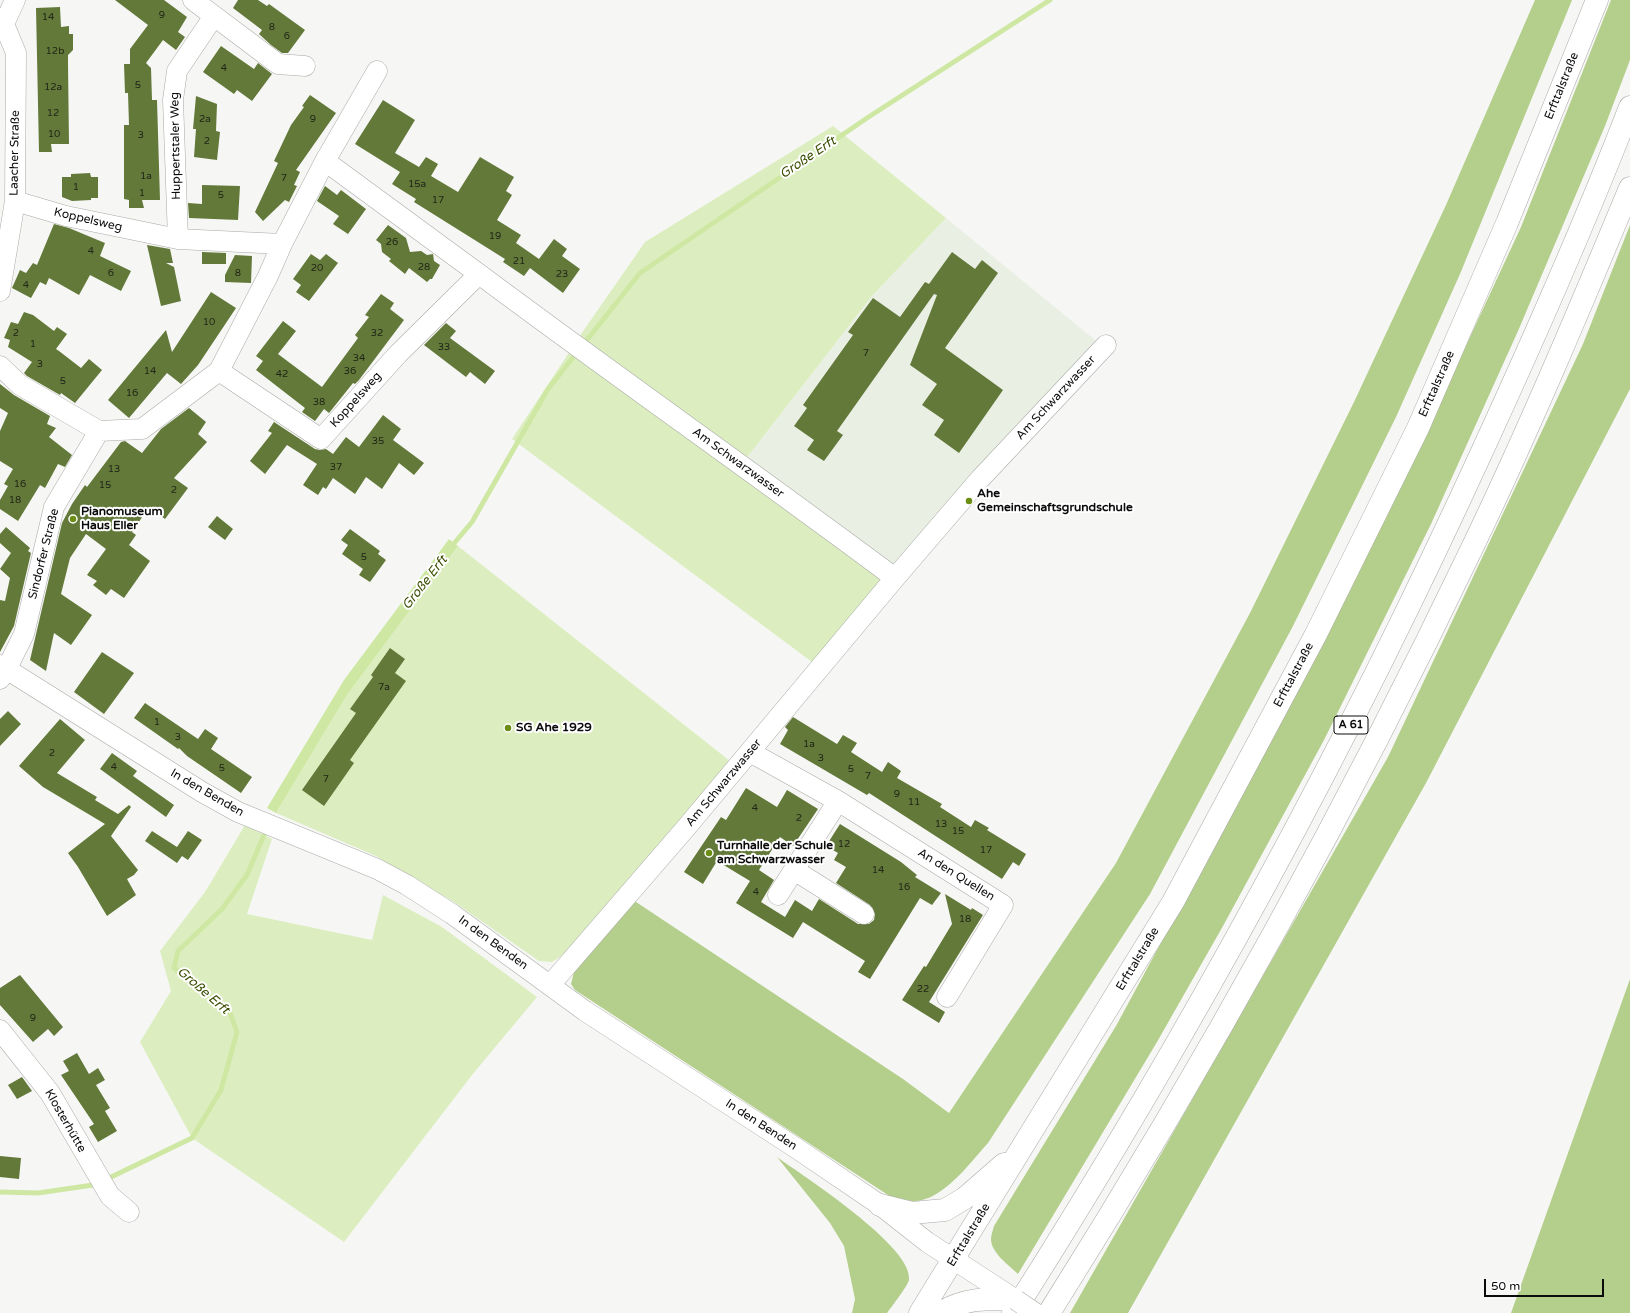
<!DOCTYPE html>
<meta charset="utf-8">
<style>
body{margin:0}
#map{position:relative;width:1630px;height:1313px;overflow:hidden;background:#f6f7f4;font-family:"Varela Round",sans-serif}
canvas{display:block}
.scale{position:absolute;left:1484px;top:1279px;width:120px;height:18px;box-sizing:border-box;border:2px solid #0b0b0b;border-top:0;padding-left:5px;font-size:12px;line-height:14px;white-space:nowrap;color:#0b0b0b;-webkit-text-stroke:3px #fff;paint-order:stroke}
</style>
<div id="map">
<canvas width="1630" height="1313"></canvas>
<div class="scale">50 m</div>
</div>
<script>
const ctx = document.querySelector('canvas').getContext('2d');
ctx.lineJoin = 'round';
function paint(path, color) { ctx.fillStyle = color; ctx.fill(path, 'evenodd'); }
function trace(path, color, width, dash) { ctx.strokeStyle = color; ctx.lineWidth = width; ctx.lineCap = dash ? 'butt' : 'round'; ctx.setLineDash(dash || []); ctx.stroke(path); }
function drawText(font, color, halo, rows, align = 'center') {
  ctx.font = font + ' "Varela Round",sans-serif'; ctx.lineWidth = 4; ctx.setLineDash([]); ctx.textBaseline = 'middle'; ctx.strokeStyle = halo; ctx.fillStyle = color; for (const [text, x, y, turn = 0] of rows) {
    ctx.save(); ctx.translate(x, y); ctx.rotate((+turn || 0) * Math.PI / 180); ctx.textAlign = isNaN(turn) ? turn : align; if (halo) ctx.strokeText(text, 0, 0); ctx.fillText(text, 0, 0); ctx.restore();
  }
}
const built = new Path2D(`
 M946,218L1100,344L893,569L745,460L872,296Z`);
const green = new Path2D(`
 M833,126L946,218L872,296L745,460L579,337L645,242Z
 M570,351L889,577L812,662L512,439Z
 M458,546L730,761L563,955L552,962L539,961L454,902L376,856L276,813L347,695Z
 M245,825L272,839L247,914L372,940L383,895L442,927L537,997L472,1075L344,1242L192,1138L140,1042L171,991L160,951L205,892Z`);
const forest = new Path2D(`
 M1535,0H1572L1460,274L1396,417L1293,626L1150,894L988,1143C970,1163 941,1203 912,1201C905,1201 898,1198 891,1197L575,990L571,984L576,964L633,900L903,1079L949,1113L1116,863L1250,613L1354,402L1446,205Z
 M1611,0H1630V60L1605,126L1518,331L1431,524L1324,740L1223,926L1157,1042L1018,1274C1009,1265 991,1253 991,1239C991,1235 993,1230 994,1226L1116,1026L1325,639L1425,434L1521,227Z
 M1630,225V389L1426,783L1128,1313H1070L1388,757L1583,344Z
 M1630,979V1313H1511Z
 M777,1157C803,1176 914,1247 909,1280C907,1287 892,1306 887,1313H852L855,1299L844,1246L830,1223Z`);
const water = new Path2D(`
 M449,539L458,546L347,695L276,813L267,808L344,680Z`);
const stream = new Path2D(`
 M583,345L640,273L867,118L1050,0
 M451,547L472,522L548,389L578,351
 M105,1180L192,1138L221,1090L237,1032L230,1013L174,968L178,951L222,909L247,875L264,835
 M0,1192L38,1193L93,1185L98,1183`);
const building = new Path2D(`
 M115,0H164L187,17L178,32L185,37L176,50L163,40L146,63L151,68L152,100H157L160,200H142L144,208H129V200L124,199V125H129L128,93H125L124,64H130V49L148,25Z
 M238,0H258L267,6L269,4L305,30L288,53H282L271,45L259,34L262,30L233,8Z
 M60,7L61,27L69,26V34H73V50L68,55V63L69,144H51L52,152H39L36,8Z
 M221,46L254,69L258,63L272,74L252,101L237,90L234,94L203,72Z
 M310,95L336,113L296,170L300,172L294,185L297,186L289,202L285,200L263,221L255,212L278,163L274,161L291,125L304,107L302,106Z
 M196,96L217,104L216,131L220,132L217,160L194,157L196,129H193Z
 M383,100L415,120L395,153L419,167L426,157L438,164L431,176L458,192L480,157L514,177L506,191L512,195L497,220L521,235L516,243L539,259L554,239L567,249L562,256L580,269L563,293L530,268L524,276L503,262L505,259L414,202L416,199L392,184L400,172L355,144Z
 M90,173L91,177H98V198H91V200L72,201L62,197V177H71V174Z
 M202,185L240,186L238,220L189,218L188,203L202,204Z
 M325,186L337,195L341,190L366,209L348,234L333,224L339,216L317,201Z
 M54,224L69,228L105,243L100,256L131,271L121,291L90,275L79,295L49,278L46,285L40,282L31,298L12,288L20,270L26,273L33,263L37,265Z
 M388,225L406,238L410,252L421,251L427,255L433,254L434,261L440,265L432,279H430L427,282L409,268L405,274L389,261L391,259L382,252L381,244L376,240Z
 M147,245L170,249L173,263H166L174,267L181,301L161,306Z
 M202,252L226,253V264H202Z
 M952,252L975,269L982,260L998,273L945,348L1003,390L959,453L934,435L944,420L922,405L937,384L910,365L937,295L934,294L837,431L843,435L824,461L807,450L814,440L794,426L807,408L803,405L853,335L848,332L873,298L900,317L925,282L929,284Z
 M311,254L320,260L326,254L338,263L309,301L296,292L301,285L293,279Z
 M235,255L252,256L251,283L225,282V275Z
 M211,292L236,308L198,365L181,384L167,373L129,418L108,400L166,330L172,352Z
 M381,294L394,303L390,309L404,320L359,380L355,384L353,383L329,413L324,409L315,421L302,412L305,408L256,370L263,361L256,356L283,321L296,331L278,354L322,387L358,338L355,335L369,317L365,315Z
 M24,312L33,315L54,331L57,327L67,334L56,349L59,351L81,368L89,359L102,370L75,403L61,393L60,395L27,376L24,373L32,362L8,347L10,340L4,338L11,322L18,324Z
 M446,323L456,331L450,338L495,371L485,384L470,372L466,377L424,345Z
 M0,384L14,395L50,416L47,424L56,428L49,437L72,455L65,467L58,464L45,488L40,485L18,521L0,509V500L8,486L4,484L13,469L0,461V431L8,413L0,408Z
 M189,408L206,422L198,434L207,442L174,478L188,488L165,519L149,507L132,532L136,535L129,545L150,561L124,598L111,589L106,595L93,585L97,581L87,575L106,549L86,534L70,558L61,594L92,615L71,645L54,633L46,671L30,660L62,523L72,504L85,485L87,487L121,442L125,441L142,453L161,429Z
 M383,415L401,429L393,440L424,463L414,475L399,463L382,489L366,477L355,494L333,478L326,489L323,487L318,495L303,485L317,464L287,445L265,474L250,461L272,433L268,431L274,422L315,449L320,450L326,449L333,454L346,437L359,447Z
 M217,516L233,529L225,540L208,527Z
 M6,527L30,548L28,551L31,553L14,626L0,652V600L5,601L10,578L0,569L11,553L0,543V534Z
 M350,529L380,551L378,554L386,560L370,582L359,575L363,569L342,554L348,545L341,540Z
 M390,648L405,659L395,673L406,681L350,760L354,763L324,806L302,790L356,713L350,709L373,677L371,675Z
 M102,652L134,673L104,714L74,692Z
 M145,703L198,739L205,729L218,738L211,749L252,777L241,793L187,756L179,748L178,749L134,718Z
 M8,711L21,724L0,746V719Z
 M793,717L837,744L843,735L857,743L851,752L882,772L888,762L901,771L897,778L942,804L940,807L971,827L975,820L989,828L987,830L1026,854L1019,866L1013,862L1002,879L869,793L867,795L780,744L788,730L785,727Z
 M60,719L85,740L57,773L97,797L95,800L118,814L129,805L131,807L111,836L138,870L134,875L127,879L136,895L107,916L78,867L68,853L105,824L43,787L19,766Z
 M112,753L137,771L133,776L174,805L166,817L100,769Z
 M746,788L777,807L787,790L818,809L793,846L780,837L759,870L774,880L761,902L785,917L795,900L812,911L819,899L858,924H869L874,920L875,914L870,905L836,883L846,867L834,860L838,853L826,846L840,824L901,862L917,875L915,877L941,893L932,905L920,898L870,979L858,972L865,961L803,922L793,938L736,903L750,881L717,861L703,884L684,872L721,817L726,820Z
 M152,831L177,847L188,831L202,840L188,860L182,856L177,863L145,841Z
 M945,894L971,910L972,908L983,915L929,1002L945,1012L939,1023L902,1000L924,966L926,967L952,924Z
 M20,975L63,1027L54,1036L48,1029L33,1042L0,1005V988Z
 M77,1053L89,1074L98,1068L105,1080L96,1085L110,1108L105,1111L117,1131L98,1142L89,1127L94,1124L61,1075L69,1071L63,1061Z
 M22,1077L32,1091L17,1099L8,1085Z
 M0,1156L21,1158L19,1179L0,1177Z`);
const minor = new Path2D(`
 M193,0L278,64L305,66
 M0,18L4,24L16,53L15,201L0,291
 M4,24L15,0
 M377,71L325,161L479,274
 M15,201L66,216L178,239L282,244L268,276L219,371
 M178,239L173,100L177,71L214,16
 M282,244L325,161
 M0,366L20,385L99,431L54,507L24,634L6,670L0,679
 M99,431L142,429L219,371L321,439L398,354L479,274C617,377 757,475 895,578
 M0,665L202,792L238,812L377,869L407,885L452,914L585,1011L796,1148L880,1205L927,1242L1016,1300
 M750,752L838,801L1003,905L947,997
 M794,870L864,914
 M778,895L838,801
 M550,985L685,829L895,578L980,479L1106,345
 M0,1030L50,1093L110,1196L129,1212`);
const major = new Path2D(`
 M880,1205L912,1213L945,1210L965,1198L1004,1164
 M920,1313L1173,902L1315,636L1418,428L1507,223L1597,0
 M940,1313C964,1298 988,1298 1016,1300`);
const highway = new Path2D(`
 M1013,1313C1190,1035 1348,745 1485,445C1536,334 1586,221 1630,107
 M1049,1313C1205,1066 1348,808 1474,544C1530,427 1580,308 1630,188`);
const minorBridge = new Path2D(`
 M1016,1300L1035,1313`);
const markers = [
 [969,501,4,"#6c8e15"],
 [73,519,4,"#6c8e15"],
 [508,728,4,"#6c8e15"],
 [709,853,4,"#6c8e15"]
];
const numberNames = [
 ["9",162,15],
 ["14",48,17],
 ["8",272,27],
 ["6",287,36],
 ["12b",55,51],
 ["4",224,68],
 ["5",138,85],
 ["12a",53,87],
 ["12",53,113],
 ["2a",205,119],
 ["9",313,119],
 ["10",54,134],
 ["3",141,135],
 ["2",207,141],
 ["1a",146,176],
 ["7",284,178],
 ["15a",417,184],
 ["1",76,187],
 ["1",142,193],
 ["5",221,195],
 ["17",438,200],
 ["19",495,236],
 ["26",392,242],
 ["4",91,251],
 ["21",519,261],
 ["28",424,267],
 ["20",317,268],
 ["6",111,273],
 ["8",238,273],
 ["23",562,274],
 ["4",26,285],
 ["10",209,322],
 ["2",16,333],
 ["32",377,333],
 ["1",33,344],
 ["33",444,347],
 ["7",866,353],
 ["34",359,358],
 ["3",40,364],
 ["14",150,371],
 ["36",350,371],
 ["42",282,374],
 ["5",63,381],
 ["16",132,393],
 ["38",319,402],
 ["35",378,441],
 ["37",336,467],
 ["13",114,469],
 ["16",20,484],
 ["15",105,485],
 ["2",174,490],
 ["18",15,500],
 ["5",364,557],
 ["7a",384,687],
 ["1",157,722],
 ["3",178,737],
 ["1a",809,744],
 ["2",52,753],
 ["3",821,758],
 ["4",114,767],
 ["5",222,768],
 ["5",851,769],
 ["7",868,776],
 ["7",326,779],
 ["9",897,794],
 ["11",914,802],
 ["4",755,808],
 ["2",799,818],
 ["13",941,824],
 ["15",958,831],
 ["12",844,844],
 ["17",986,850],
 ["14",878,870],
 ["16",904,887],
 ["4",756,892],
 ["18",965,919],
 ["22",923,989],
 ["9",33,1018]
];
const shields = [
 [1351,725,34]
];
const shieldNames = [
 ["A 61",1351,725]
];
const streetNames = [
 ["Erfttalstraße",1562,86,-68],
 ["Huppertstaler Weg",176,146,-91],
 ["Laacher Straße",15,153,-89],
 ["Koppelsweg",88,220,13],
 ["Erfttalstraße",1437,384,-66],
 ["Am Schwarzwasser",1056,398,-47],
 ["Koppelsweg",356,400,-48],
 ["Am Schwarzwasser",738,463,36],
 ["Sindorfer Straße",44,554,-76],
 ["Erfttalstraße",1294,675,-62],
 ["Am Schwarzwasser",724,783,-50],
 ["In den Benden",207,793,30],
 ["An den Quellen",956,875,32],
 ["In den Benden",493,943,36],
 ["Erfttalstraße",1138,959,-59],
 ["Klosterhütte",65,1121,60],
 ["In den Benden",761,1125,33],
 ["Erfttalstraße",969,1235,-59]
];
const poiNames = [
 ["Ahe",977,494],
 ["Gemeinschaftsgrundschule",977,508],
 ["Pianomuseum",81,512],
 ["Haus Eller",81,526],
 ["SG Ahe 1929",516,728],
 ["Turnhalle der Schule",717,846],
 ["am Schwarzwasser",717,860]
];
const waterNames = [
 ["Große Erft",808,158,-34],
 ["Große Erft",425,583,-52],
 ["Große Erft",203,991,41]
];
paint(built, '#eaefe4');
paint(green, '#dceec0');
paint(forest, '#b4ce8b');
paint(water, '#cee8a4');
trace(stream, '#cee8a4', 5);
paint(building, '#63793a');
trace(minor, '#a9aaa7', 21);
trace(major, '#a9aaa7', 23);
trace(highway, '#a9aaa7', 23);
trace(minor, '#fff', 20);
trace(major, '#fff', 22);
trace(highway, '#fff', 22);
trace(minorBridge, '#a9aaa7', 21, []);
trace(minorBridge, '#fff', 20);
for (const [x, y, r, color] of markers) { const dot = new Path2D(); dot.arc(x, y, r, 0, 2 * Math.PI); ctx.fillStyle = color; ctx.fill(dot); trace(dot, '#fff', 1.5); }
drawText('10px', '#212617', null, numberNames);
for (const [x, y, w] of shields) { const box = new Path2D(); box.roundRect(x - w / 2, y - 9, w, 18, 3); ctx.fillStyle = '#fff'; ctx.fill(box); trace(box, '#0b0b0b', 1); }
drawText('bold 11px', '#0b0b0b', null, shieldNames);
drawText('12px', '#0b0b0b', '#fff', streetNames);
drawText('bold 12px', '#0b0b0b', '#fff', poiNames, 'left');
drawText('italic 13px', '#3a4e01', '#fff', waterNames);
</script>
